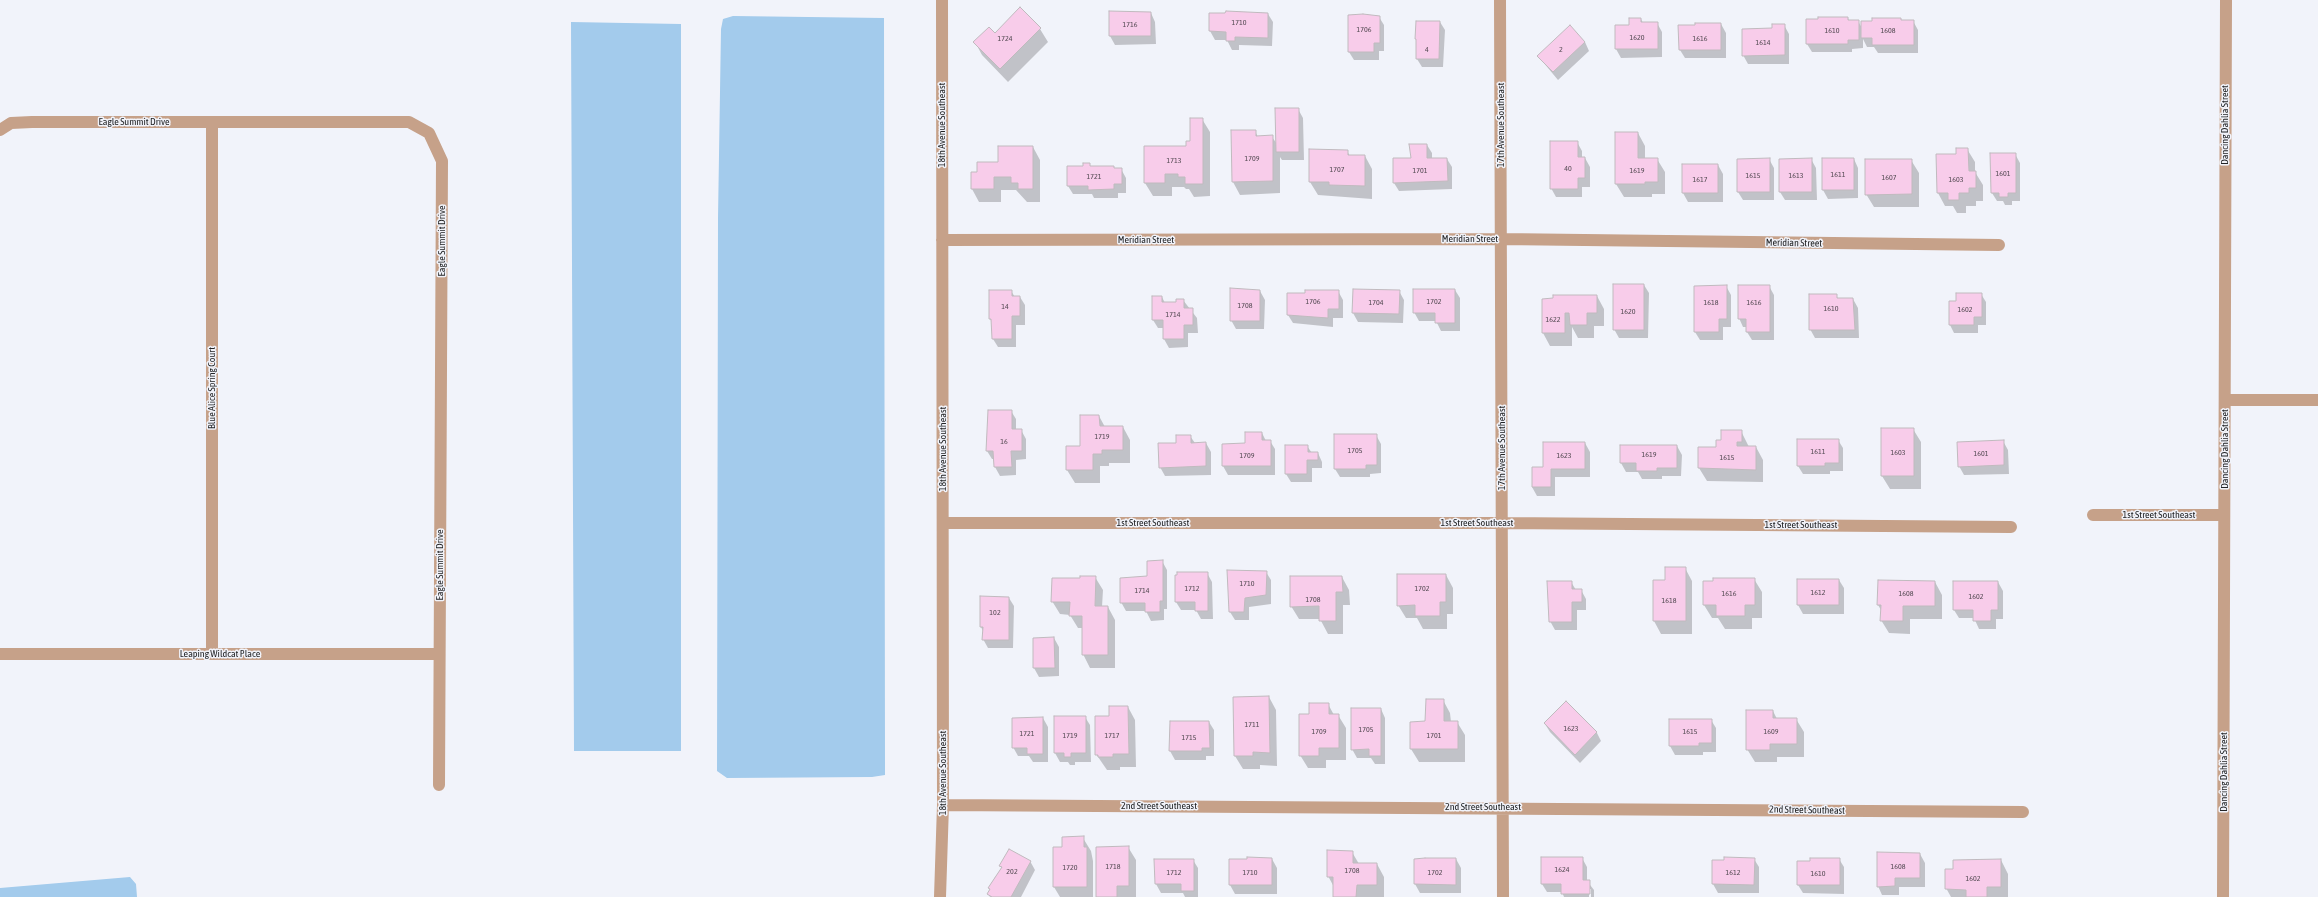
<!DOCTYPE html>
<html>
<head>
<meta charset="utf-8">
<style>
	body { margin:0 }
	canvas { display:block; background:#f1f3fa }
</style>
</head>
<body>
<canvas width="2318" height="897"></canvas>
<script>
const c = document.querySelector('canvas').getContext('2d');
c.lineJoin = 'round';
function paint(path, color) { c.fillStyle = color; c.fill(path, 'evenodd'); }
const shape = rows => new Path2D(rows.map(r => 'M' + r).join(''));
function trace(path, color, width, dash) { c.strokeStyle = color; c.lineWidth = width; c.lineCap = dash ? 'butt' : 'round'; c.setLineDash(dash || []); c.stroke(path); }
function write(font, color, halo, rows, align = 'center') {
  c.font = font + ' "Asap Condensed",sans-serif'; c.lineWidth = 3; c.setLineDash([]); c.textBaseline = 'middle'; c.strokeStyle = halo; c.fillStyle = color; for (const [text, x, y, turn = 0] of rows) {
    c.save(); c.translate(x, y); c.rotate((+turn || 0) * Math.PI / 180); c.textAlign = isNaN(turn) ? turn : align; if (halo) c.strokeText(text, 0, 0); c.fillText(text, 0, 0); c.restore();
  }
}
paint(shape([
	[733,16,884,18,885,767,885,775,872,777,727,778,717,771,718,218,721,29,723,19],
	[571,22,681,24,681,751,574,751],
	[130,877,136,884,137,897,0,897,0,888]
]), '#a3cbec');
paint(shape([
	[1020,9,1040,29,1048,42,1008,82,982,55,975,42,995,34],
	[1110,12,1151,13,1155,22,1156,44,1115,45,1110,36],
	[1210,14,1268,14,1273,22,1272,46,1239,45,1239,50,1232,50,1227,40,1215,40,1210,31],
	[1379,17,1384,25,1384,51,1379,51,1379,60,1354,60,1349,52],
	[1848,18,1849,21,1858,21,1862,28,1901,19,1902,21,1913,21,1918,30,1918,53,1878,53,1874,47,1867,47,1863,39,1863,48,1852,49,1852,52,1812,52,1807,44],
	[1641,19,1643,23,1657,23,1662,32,1662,57,1621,58,1616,49,1616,26,1630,26],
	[1440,22,1445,30,1443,67,1422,67,1417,59,1416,39],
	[1721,24,1726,33,1726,58,1685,58,1680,50],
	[1784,25,1789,34,1789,64,1748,64,1743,55,1773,29],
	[1585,42,1589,51,1558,80,1538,56],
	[1298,109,1303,118,1304,160,1282,160,1280,157,1280,193,1240,195,1233,182,1255,131,1258,137,1272,137,1277,144],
	[1202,119,1210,132,1210,196,1194,197,1189,189,1186,189,1184,187,1172,187,1172,196,1153,196,1145,183,1187,147],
	[1616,133,1638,133,1645,146,1645,159,1657,159,1665,172,1665,194,1652,194,1652,197,1624,197,1616,184],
	[1577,142,1582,151,1582,158,1585,158,1590,167,1590,187,1582,187,1582,197,1556,197,1551,188],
	[1427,145,1432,153,1432,159,1447,159,1452,167,1452,189,1399,191,1394,183],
	[1033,147,1040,160,1040,202,1027,202,1016,190,1001,190,1001,202,979,202,972,189,978,173],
	[1967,149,1975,162,1975,172,1983,185,1983,201,1976,201,1976,206,1966,206,1966,213,1957,213,1953,206,1945,206,1938,193,1957,155],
	[1310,150,1347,151,1350,156,1365,156,1372,169,1372,199,1318,195,1310,182],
	[2015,154,2020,163,2020,201,2012,201,2012,205,2005,205,2003,201,1997,201,1992,193],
	[1769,159,1774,168,1774,200,1743,200,1738,192],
	[1811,159,1816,168,1817,200,1785,200,1780,192],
	[1854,159,1858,168,1858,198,1828,199,1823,190],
	[1911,160,1919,173,1919,207,1874,207,1866,194],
	[1089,164,1091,167,1121,169,1126,178,1126,193,1118,193,1118,198,1094,198,1092,194,1073,194,1068,186],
	[1718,165,1723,174,1723,202,1688,202,1683,193],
	[1644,285,1649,293,1648,338,1619,338,1614,329],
	[1726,286,1731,295,1731,327,1723,327,1723,340,1700,340,1695,332],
	[1769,286,1774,295,1774,340,1752,340,1747,332,1747,327,1743,327,1739,318],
	[1354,290,1399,291,1404,300,1403,323,1358,322,1353,313],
	[1455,290,1460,298,1460,331,1441,331,1436,321,1419,321,1414,312],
	[1011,291,1015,297,1020,297,1025,305,1025,325,1016,325,1016,347,998,347,993,339,993,324,990,319],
	[1260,291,1265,300,1264,329,1236,329,1231,320],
	[1338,291,1343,300,1343,318,1333,318,1333,327,1293,323,1288,315,1306,294],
	[1981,294,1986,302,1986,325,1978,325,1978,333,1954,333,1950,325],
	[1836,295,1838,299,1853,299,1858,308,1859,338,1815,338,1810,329],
	[1597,296,1604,309,1604,326,1594,326,1594,338,1578,338,1572,327,1572,346,1550,346,1543,333,1543,300],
	[1162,297,1165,303,1177,303,1183,300,1197,318,1198,333,1188,333,1188,347,1169,348,1164,339,1164,328,1158,328,1153,320],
	[1011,411,1016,419,1016,430,1021,430,1026,439,1026,459,1016,460,1016,475,1000,476,995,467,994,459,992,459,987,451],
	[1099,416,1105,427,1123,427,1130,440,1130,463,1109,463,1109,466,1100,466,1100,483,1075,483,1067,470],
	[1913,429,1921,442,1921,489,1890,489,1882,476],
	[1741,431,1749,447,1756,447,1763,460,1763,482,1707,481,1699,468,1722,441],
	[1262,433,1266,441,1270,441,1275,449,1275,475,1228,475,1223,466,1223,445,1246,444],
	[1376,435,1381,444,1381,473,1370,474,1370,477,1340,477,1335,469],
	[1190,436,1195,443,1206,443,1211,452,1211,475,1165,476,1160,467,1177,444],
	[1838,440,1843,448,1843,471,1830,471,1830,474,1803,474,1798,466],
	[2003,441,2008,450,2009,474,1964,475,1959,466],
	[1585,443,1590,452,1590,477,1555,477,1555,496,1537,496,1532,487,1544,468],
	[1307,446,1312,453,1318,453,1322,462,1322,468,1312,468,1312,482,1291,482,1286,474],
	[1621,446,1677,446,1682,455,1681,476,1662,476,1662,479,1642,479,1638,472,1626,472,1621,463],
	[1162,561,1167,570,1167,609,1164,609,1164,620,1151,621,1146,611,1126,611,1121,602],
	[1685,568,1692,581,1692,634,1661,634,1654,621,1666,581],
	[1266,572,1271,580,1271,604,1249,607,1249,620,1235,620,1230,612],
	[1207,573,1212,582,1213,619,1201,619,1196,610,1181,610,1176,602],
	[1446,575,1453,588,1453,614,1447,614,1447,629,1423,629,1417,618,1406,618,1398,605],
	[1095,577,1103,590,1102,607,1108,607,1115,620,1115,668,1090,668,1083,654,1083,628,1078,628,1070,615,1060,614,1052,601,1081,579],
	[1342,577,1349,590,1350,605,1343,605,1343,634,1328,634,1320,619,1299,619,1291,606],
	[1754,579,1762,592,1762,618,1752,618,1752,629,1725,629,1718,618,1712,618,1704,605],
	[1798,580,1839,580,1844,588,1844,614,1803,614,1798,605],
	[1879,581,1935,582,1942,595,1942,619,1910,619,1910,634,1889,633,1881,620,1881,610,1878,605],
	[1571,582,1576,590,1581,590,1586,599,1586,610,1577,610,1577,630,1555,630,1550,621],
	[1998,582,2003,591,2003,619,1996,619,1996,629,1979,629,1974,618,1959,618,1954,610],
	[981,597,1009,598,1014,606,1013,648,988,648,983,639,983,631,981,627],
	[1034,638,1054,638,1059,647,1059,676,1039,677,1034,668],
	[1269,697,1276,710,1277,766,1260,765,1260,769,1243,769,1235,756],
	[1443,700,1450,713,1451,722,1457,722,1465,735,1465,762,1419,762,1411,749,1411,723,1426,722],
	[1566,702,1597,733,1601,741,1580,763,1550,732,1545,724],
	[1328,704,1334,715,1338,715,1346,728,1346,760,1326,760,1326,768,1308,768,1300,755,1310,715],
	[1128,707,1135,720,1136,767,1120,767,1120,770,1107,770,1096,754,1110,717],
	[1381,709,1385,718,1385,764,1375,764,1371,758,1357,758,1352,749],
	[1773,711,1777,719,1796,719,1804,732,1804,757,1777,757,1777,762,1755,762,1747,749],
	[1055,717,1085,717,1090,725,1091,762,1075,762,1075,765,1070,765,1068,762,1060,762,1055,753],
	[1043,718,1048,727,1048,762,1033,762,1029,756,1018,756,1013,747],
	[1670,720,1711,720,1716,728,1716,752,1703,752,1703,755,1675,755,1670,746],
	[1171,722,1209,722,1214,730,1214,756,1206,756,1206,760,1175,760,1170,751],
	[1083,838,1091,851,1093,861,1093,897,1060,897,1054,887,1063,848],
	[1128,847,1136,860,1136,897,1097,897],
	[1352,852,1359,864,1377,864,1384,877,1384,897,1334,897,1334,887,1328,876],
	[1920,854,1925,863,1925,887,1899,887,1899,895,1882,895,1878,886],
	[1582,858,1587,867,1587,881,1594,890,1594,897,1591,897,1591,889,1589,889,1589,897,1564,897,1562,892,1547,892,1542,884],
	[1272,859,1277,868,1277,894,1235,894,1230,885],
	[1456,859,1461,868,1461,893,1420,893,1415,884,1415,860],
	[1754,859,1759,867,1759,893,1718,893,1713,884,1713,861],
	[1839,859,1844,867,1844,894,1803,893,1798,885,1811,862],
	[1155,860,1193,860,1198,868,1198,897,1185,897,1183,893,1161,893,1156,884],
	[2001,860,2008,874,2008,897,1951,897,1946,888,1954,870],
	[1030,861,1035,870,1021,897,990,897,988,894,995,877,997,878,1002,869,1001,866]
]), '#0003');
const building = shape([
	[1020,7,1041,28,1000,69,973,42,989,27,995,33,1020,7],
	[1109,11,1151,12,1151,36,1109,36,1109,11],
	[1226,11,1268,13,1268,38,1235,37,1235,41,1226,41,1226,32,1209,31,1209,13,1225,13,1226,11],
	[1363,14,1380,16,1380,43,1374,43,1374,52,1348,52,1348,15,1363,14],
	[1818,17,1848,17,1848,20,1859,20,1859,40,1848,40,1848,44,1806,44,1806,19,1818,19,1818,17],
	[1629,18,1641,18,1641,22,1658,22,1658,49,1615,49,1615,25,1629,25,1629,18],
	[1872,18,1901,18,1901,20,1914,20,1914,45,1872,45,1872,38,1861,38,1861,21,1872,21,1872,18],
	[1416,21,1440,21,1439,59,1416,59,1416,39,1415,39,1416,21],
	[1695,23,1721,23,1721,50,1679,50,1678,25,1695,25,1695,23],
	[1772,24,1785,24,1785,55,1742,56,1742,29,1772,28,1772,24],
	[1570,25,1585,42,1553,72,1537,56,1570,25],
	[1275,108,1299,108,1299,152,1276,152,1275,108],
	[1190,118,1203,118,1203,184,1185,184,1185,177,1178,177,1178,174,1165,174,1165,183,1144,183,1144,146,1186,146,1186,141,1190,141,1190,118],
	[1231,130,1256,130,1256,136,1273,135,1273,181,1232,182,1231,130],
	[1615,132,1638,132,1638,158,1658,158,1658,182,1645,182,1645,184,1615,184,1615,132],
	[1550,141,1578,141,1578,157,1585,157,1585,178,1578,178,1578,189,1550,189,1550,141],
	[1409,144,1427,144,1427,158,1447,158,1448,181,1393,183,1393,158,1411,158,1409,144],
	[998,146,1033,146,1033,189,1018,189,1018,183,1011,183,1011,177,994,177,994,189,971,189,971,172,977,172,977,162,998,162,998,146],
	[1956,148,1968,148,1969,171,1976,171,1976,188,1969,188,1969,193,1959,193,1959,200,1948,200,1948,193,1937,193,1936,154,1956,154,1956,148],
	[1309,149,1348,150,1348,155,1365,155,1365,186,1329,185,1329,182,1309,182,1309,149],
	[1990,153,2016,153,2016,193,2008,193,2008,197,1999,197,1999,193,1991,193,1990,153],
	[1770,158,1770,192,1737,192,1737,159,1770,158],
	[1812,158,1812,192,1779,192,1779,159,1812,158],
	[1822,158,1854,158,1854,190,1822,190,1822,158],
	[1865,159,1912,159,1912,194,1865,195,1865,159],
	[1083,163,1090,163,1090,166,1114,166,1114,168,1122,168,1122,184,1114,184,1114,189,1088,190,1088,186,1067,186,1067,166,1083,166,1083,163],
	[1682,164,1718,164,1718,193,1682,193,1682,164],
	[1613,284,1644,284,1644,330,1613,330,1613,284],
	[1727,285,1727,319,1719,319,1719,332,1694,332,1694,286,1727,285],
	[1738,285,1770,285,1770,332,1746,332,1746,319,1738,319,1738,285],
	[1230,288,1260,290,1260,321,1230,321,1230,288],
	[1353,289,1400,290,1399,314,1352,313,1353,289],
	[1413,289,1455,289,1455,323,1435,323,1435,313,1413,313,1413,289],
	[989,290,1012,290,1012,296,1020,296,1020,316,1012,316,1012,339,992,339,991,319,989,319,989,290],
	[1305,290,1339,290,1339,309,1328,309,1328,318,1287,315,1287,293,1305,293,1305,290],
	[1956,293,1982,293,1982,317,1974,317,1974,325,1949,325,1949,301,1956,301,1956,293],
	[1809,294,1837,294,1837,298,1853,298,1855,330,1809,330,1809,294],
	[1553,295,1597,295,1597,313,1587,313,1587,325,1570,325,1569,313,1565,313,1565,333,1542,333,1542,299,1553,298,1553,295],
	[1152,296,1162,296,1162,302,1176,302,1176,299,1184,299,1184,308,1193,308,1193,325,1184,325,1184,339,1163,339,1163,320,1152,320,1152,296],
	[988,410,1012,410,1012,429,1022,429,1022,451,1011,451,1012,467,994,467,993,451,986,451,988,410],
	[1080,415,1099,415,1100,426,1123,426,1123,450,1102,450,1102,454,1093,454,1093,470,1066,470,1066,446,1080,446,1080,415],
	[1881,428,1914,428,1914,476,1881,476,1881,428],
	[1721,430,1742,430,1742,442,1737,442,1737,446,1756,446,1756,470,1698,468,1698,447,1716,447,1716,440,1721,440,1721,430],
	[1245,432,1262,432,1262,440,1271,440,1271,466,1222,466,1222,444,1245,443,1245,432],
	[1334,434,1377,434,1377,465,1366,465,1366,469,1334,469,1334,434],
	[1176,435,1191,435,1191,443,1206,442,1206,466,1159,468,1158,443,1176,443,1176,435],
	[1797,439,1839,439,1839,463,1825,463,1825,466,1797,466,1797,439],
	[2004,440,2004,465,1958,467,1957,442,2004,440],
	[1543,442,1585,442,1585,469,1551,469,1551,487,1532,487,1532,467,1543,467,1543,442],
	[1285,445,1308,445,1308,452,1318,452,1318,460,1307,460,1307,474,1285,474,1285,445],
	[1620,445,1677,445,1677,468,1657,468,1657,471,1636,471,1636,463,1620,463,1620,445],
	[1163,560,1163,601,1160,601,1160,612,1145,612,1145,603,1120,603,1120,578,1147,576,1147,561,1163,560],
	[1665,567,1686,567,1686,621,1653,621,1653,580,1665,580,1665,567],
	[1227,570,1267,571,1266,595,1245,598,1244,612,1229,612,1227,570],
	[1177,572,1208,572,1208,611,1195,611,1195,602,1175,602,1175,575,1177,575,1177,572],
	[1397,574,1446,574,1446,602,1440,602,1440,616,1415,616,1415,605,1397,606,1397,574],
	[1080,576,1096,576,1095,606,1108,606,1108,655,1082,655,1082,616,1069,616,1070,602,1051,602,1052,578,1080,578,1080,576],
	[1290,576,1342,576,1343,592,1336,592,1336,621,1319,621,1319,606,1290,607,1290,576],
	[1713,578,1755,578,1755,605,1745,605,1745,616,1716,616,1716,605,1703,605,1703,581,1713,581,1713,578],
	[1797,579,1839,579,1839,605,1797,605,1797,579],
	[1878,580,1935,581,1935,606,1903,606,1903,621,1880,621,1881,605,1877,605,1878,580],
	[1547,581,1572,581,1572,589,1582,589,1582,602,1572,602,1572,622,1549,622,1547,581],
	[1953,581,1998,581,1998,610,1991,610,1991,621,1973,621,1973,610,1953,610,1953,581],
	[980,596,1009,597,1009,640,982,640,983,627,980,627,980,596],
	[1054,637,1055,668,1033,668,1033,638,1054,637],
	[1269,696,1270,753,1253,752,1253,756,1234,756,1233,697,1269,696],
	[1426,699,1444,699,1444,721,1458,721,1458,749,1410,749,1410,722,1425,721,1426,699],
	[1566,701,1597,732,1575,755,1544,723,1566,701],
	[1309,703,1329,703,1329,714,1339,714,1339,748,1319,748,1319,756,1299,756,1299,714,1309,714,1309,703],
	[1109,706,1128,706,1129,754,1113,754,1113,757,1098,757,1098,755,1095,755,1095,716,1109,716,1109,706],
	[1351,708,1381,708,1381,756,1369,756,1369,749,1351,750,1351,708],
	[1746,710,1773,710,1773,718,1797,718,1797,744,1770,744,1770,750,1746,750,1746,710],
	[1054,716,1086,716,1086,753,1071,753,1071,757,1064,757,1064,753,1054,753,1054,716],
	[1043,717,1043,754,1027,754,1027,748,1012,748,1012,718,1043,717],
	[1669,719,1712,719,1712,743,1699,743,1699,746,1669,746,1669,719],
	[1170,721,1209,721,1210,748,1202,748,1202,751,1169,751,1170,721],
	[1084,836,1084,847,1087,847,1087,887,1053,887,1053,847,1062,847,1062,837,1084,836],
	[1129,846,1129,886,1117,886,1117,897,1096,897,1096,847,1129,846],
	[1009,849,1031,861,1011,897,992,897,987,894,990,889,988,888,1002,867,999,866,1009,849],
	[1327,850,1353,851,1353,863,1377,863,1377,885,1357,885,1356,897,1333,897,1333,877,1327,877,1327,850],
	[1877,852,1920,853,1920,878,1895,878,1895,886,1877,887,1877,852],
	[1247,857,1272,858,1272,885,1229,885,1229,859,1247,859,1247,857],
	[1541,857,1583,857,1583,880,1590,880,1590,894,1561,894,1561,884,1541,884,1541,857],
	[1724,857,1755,858,1754,885,1712,884,1712,860,1724,860,1724,857],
	[1425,858,1456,858,1456,885,1414,884,1414,859,1425,858],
	[1810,858,1840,858,1840,885,1797,885,1797,861,1810,861,1810,858],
	[1154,859,1194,859,1194,891,1181,891,1181,884,1155,884,1154,859],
	[2001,859,2001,887,1987,887,1987,897,1966,897,1966,890,1945,889,1945,869,1953,869,1953,860,2001,859]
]);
paint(building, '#f8ccea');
trace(building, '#c0babe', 1);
trace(shape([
	[1500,0,1503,897],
	[212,122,212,654],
	[0,130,11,123,32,122,409,122,429,133,442,161,439,785],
	[942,240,1501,239,1999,245],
	[2225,400,2318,400],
	[2093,515,2224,515],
	[943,523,1502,523,2011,527],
	[0,654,439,654],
	[943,805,2023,812],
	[940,897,943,805,942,0],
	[2223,897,2226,0]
]), '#c6a189', 12);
write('8px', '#584e57', null, [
	["1710",1239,22],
	["1716",1130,24],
	["1706",1364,29],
	["1610",1832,30],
	["1608",1888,30],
	["1620",1637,37],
	["1724",1005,38],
	["1616",1700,38],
	["1614",1763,42],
	["4",1427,49],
	["2",1561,49],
	["1709",1252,158],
	["1713",1174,160],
	["40",1568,168],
	["1707",1337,169],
	["1701",1420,170],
	["1619",1637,170],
	["1601",2003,173],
	["1611",1838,174],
	["1615",1753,175],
	["1613",1796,175],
	["1721",1094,176],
	["1607",1889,177],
	["1617",1700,179],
	["1603",1956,179],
	["1706",1313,301],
	["1702",1434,301],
	["1704",1376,302],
	["1618",1711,302],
	["1616",1754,302],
	["1708",1245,305],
	["14",1005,306],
	["1610",1831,308],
	["1602",1965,309],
	["1620",1628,311],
	["1714",1173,314],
	["1622",1553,319],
	["1719",1102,436],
	["16",1004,441],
	["1705",1355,450],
	["1611",1818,451],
	["1603",1898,452],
	["1601",1981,453],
	["1619",1649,454],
	["1709",1247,455],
	["1623",1564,455],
	["1615",1727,457],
	["1710",1247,583],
	["1712",1192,588],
	["1702",1422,588],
	["1714",1142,590],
	["1612",1818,592],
	["1616",1729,593],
	["1608",1906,593],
	["1602",1976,596],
	["1708",1313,599],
	["1618",1669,600],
	["102",995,612],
	["1711",1252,724],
	["1623",1571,728],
	["1705",1366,729],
	["1709",1319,731],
	["1615",1690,731],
	["1609",1771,731],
	["1721",1027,733],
	["1719",1070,735],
	["1717",1112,735],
	["1701",1434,735],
	["1715",1189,737],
	["1718",1113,866],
	["1608",1898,866],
	["1720",1070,867],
	["1624",1562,869],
	["1708",1352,870],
	["202",1012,871],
	["1712",1174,872],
	["1710",1250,872],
	["1702",1435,872],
	["1612",1733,872],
	["1610",1818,873],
	["1602",1973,878]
]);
write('10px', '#232426', '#f1f3fa', [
	["Eagle Summit Drive",134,122],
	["18th Avenue Southeast",942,125,-90],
	["17th Avenue Southeast",1501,125,-90],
	["Dancing Dahlia Street",2225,125,-90],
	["Meridian Street",1470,239],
	["Meridian Street",1146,240],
	["Eagle Summit Drive",442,241,-90],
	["Meridian Street",1794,243,1],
	["Blue Alice Spring Court",212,388,-90],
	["17th Avenue Southeast",1502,448,-90],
	["18th Avenue Southeast",943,449,-90],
	["Dancing Dahlia Street",2225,449,-90],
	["1st Street Southeast",2159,515],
	["1st Street Southeast",1153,523],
	["1st Street Southeast",1477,523],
	["1st Street Southeast",1801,525],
	["Eagle Summit Drive",440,565,-90],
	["Leaping Wildcat Place",220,654],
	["Dancing Dahlia Street",2224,772,-90],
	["18th Avenue Southeast",943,773,-90],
	["2nd Street Southeast",1159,806],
	["2nd Street Southeast",1483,807],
	["2nd Street Southeast",1807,810,1]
]);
</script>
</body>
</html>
